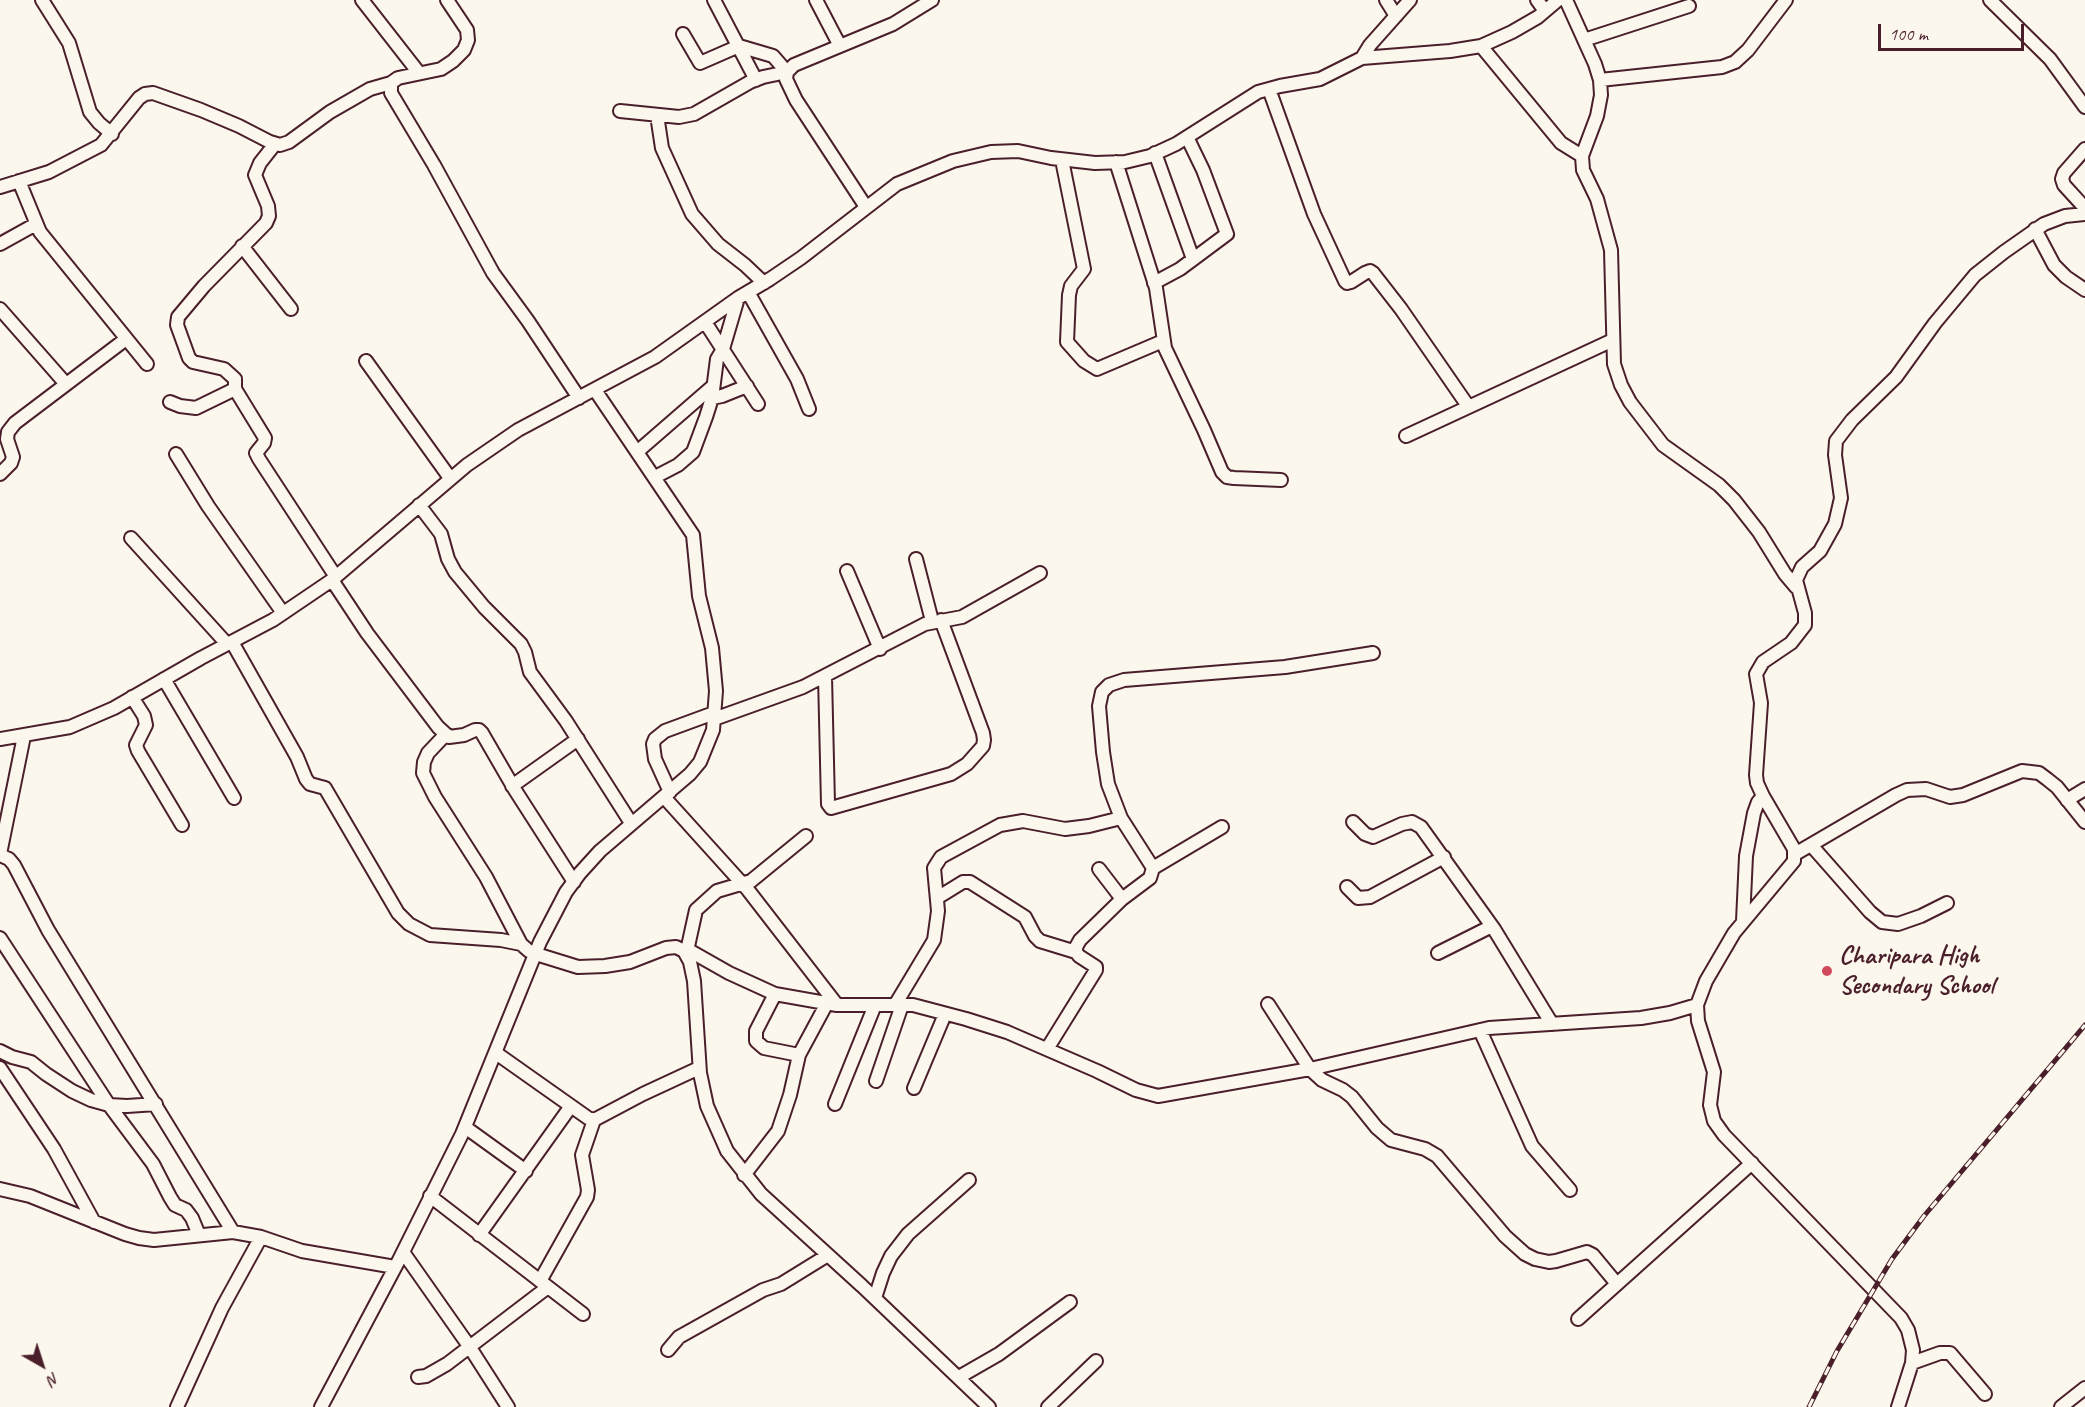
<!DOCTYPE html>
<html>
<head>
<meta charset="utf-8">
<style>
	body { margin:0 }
	#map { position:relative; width:2085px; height:1407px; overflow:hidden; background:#fbf7ec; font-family:Caveat,sans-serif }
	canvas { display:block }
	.north { position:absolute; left:12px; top:1335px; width:60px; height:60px; -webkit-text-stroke:4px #fbf7ec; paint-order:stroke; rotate:141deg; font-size:16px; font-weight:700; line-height:24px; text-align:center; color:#4a1f2b }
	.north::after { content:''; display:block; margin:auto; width:21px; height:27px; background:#4a1f2b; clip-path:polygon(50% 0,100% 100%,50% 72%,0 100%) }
	.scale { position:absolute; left:1878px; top:24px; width:146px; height:27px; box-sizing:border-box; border:3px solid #4a1f2b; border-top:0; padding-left:8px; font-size:18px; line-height:21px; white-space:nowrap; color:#4a1f2b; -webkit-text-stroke:4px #fbf7ec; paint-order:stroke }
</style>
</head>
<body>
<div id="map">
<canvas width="2085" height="1407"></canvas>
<div class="north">N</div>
<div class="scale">100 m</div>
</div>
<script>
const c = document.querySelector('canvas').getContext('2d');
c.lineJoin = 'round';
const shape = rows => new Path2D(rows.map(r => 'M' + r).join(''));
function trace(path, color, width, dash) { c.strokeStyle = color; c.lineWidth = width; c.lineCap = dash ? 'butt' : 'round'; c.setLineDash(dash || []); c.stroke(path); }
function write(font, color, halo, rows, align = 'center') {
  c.font = font + ' Caveat,sans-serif'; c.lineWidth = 4.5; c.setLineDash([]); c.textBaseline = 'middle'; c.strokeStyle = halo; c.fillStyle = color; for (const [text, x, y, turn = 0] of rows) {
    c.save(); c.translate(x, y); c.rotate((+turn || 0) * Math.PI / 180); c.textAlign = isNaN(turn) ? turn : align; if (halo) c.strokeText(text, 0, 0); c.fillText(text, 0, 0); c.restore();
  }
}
const minor = shape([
	[42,0,69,43,90,112,99,123,112,134],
	[362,0,419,73],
	[447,0,467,30,468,40,464,50,453,61,441,69,398,78,391,83,391,93,434,165,493,273,528,321,579,398],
	[714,0,756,80],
	[816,0,840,46],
	[1386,0,1396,16],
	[1537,0,1545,11],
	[1566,0,1595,64,1600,80,1601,95,1597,116,1582,156,1583,170,1597,199,1611,250,1614,364,1621,385,1630,402,1663,445,1719,485,1734,500,1759,532,1785,574,1796,587],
	[1990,0,2050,59,2085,107],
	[683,34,700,63,739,46,773,56,787,72],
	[1584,40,1689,6],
	[1481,46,1561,143,1582,156],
	[1362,58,1370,45,1410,0],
	[1600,80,1722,67,1735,62,1748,50,1786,0],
	[1269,89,1314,214,1345,281,1347,283,1351,282,1365,273,1370,271,1373,273,1401,309,1468,406],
	[620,111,679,117,694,114,750,82,763,77,787,72],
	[657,115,662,148,692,214,718,244,745,265,764,283],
	[275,144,260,163,255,175,268,206,269,216,266,223,204,286,178,317,177,325,189,358,193,362,224,369,235,379,235,389,265,438,264,443,256,453,259,459,336,577],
	[2085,149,2064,173,2062,179,2064,185,2085,208],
	[1155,153,1193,259],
	[1062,160,1084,269,1071,286,1069,295,1067,342,1084,361,1097,369,1163,341],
	[1116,162,1156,288,1165,348,1204,430,1222,472,1227,477,1234,478,1281,480],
	[19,181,40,232,147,364],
	[0,187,49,172,101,145,139,98,145,94,153,93,201,110,239,126,270,142,280,145,289,142,330,112,370,89,391,83],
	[866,207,796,100,786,79,787,72,794,65,893,24,932,0],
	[2035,229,2054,265,2066,277,2085,290],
	[0,244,36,224],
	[242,246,291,309],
	[1154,283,1180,269,1227,234,1203,170,1187,137],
	[748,292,797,379,809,409],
	[0,309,66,384],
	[705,322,758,404],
	[366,361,450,478],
	[712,398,722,396,747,386],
	[170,402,180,406,196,408,235,389],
	[1406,436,1613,340],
	[637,452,713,386],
	[176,454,208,506,283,613],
	[0,474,11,463,13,457,7,439,8,432,15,423,126,339],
	[655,477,678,465,693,452,706,417,712,398,717,359,723,349,738,298],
	[419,505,441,534,448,559,455,572,484,607,521,644,525,652,530,672,566,721,631,823],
	[131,538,227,644],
	[916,559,932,621],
	[847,571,880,649],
	[332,580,367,633,438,727,449,737,464,735,475,730,479,730,482,733,515,790,574,882],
	[232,642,297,757,306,779,310,784,325,788,398,913,409,924,430,935,501,940,521,944],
	[825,676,828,804,831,808,951,774,967,764,983,746,984,740,983,733,941,620],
	[164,679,234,798],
	[132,697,144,716,146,725,136,745,138,751,182,825],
	[714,719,803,687,925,624,962,617,1040,573],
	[446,734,428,753,424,762,423,773,435,797,486,877,521,944,529,951,536,954,578,967,605,966,630,962,666,948,676,947,684,951,690,962,694,981,700,1073,707,1106,727,1151,761,1194,862,1286,989,1407],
	[0,739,70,727,114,708,201,658,273,620,332,580,467,465,518,430,655,357,738,298,770,279,801,258,897,184,953,161,991,152,1018,151,1051,158,1095,163,1125,162,1150,156,1176,144,1258,92,1280,86,1320,79,1362,58,1450,51,1481,46,1512,32,1538,17,1558,0],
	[512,786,578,739],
	[670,792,655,759,653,744,655,739,665,731,714,713],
	[664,797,748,890,837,1005],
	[2067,800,2085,789],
	[1353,822,1365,834,1373,837,1402,824,1412,822,1421,827,1494,929,1552,1024],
	[1811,845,1870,912,1882,922,1898,924,1921,916,1947,903],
	[0,854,24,736],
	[1795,854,1896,795,1907,790,1926,789,1950,797,1963,795,2022,771,2039,773,2047,779,2057,787,2085,822],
	[0,855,9,859,14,865,48,930,233,1232],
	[1153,868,1222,827],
	[1099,869,1122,899],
	[1347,887,1358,898,1370,897,1444,857],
	[937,898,963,882,970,882,1025,917,1035,936,1040,941,1076,952],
	[1743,921,1746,856,1754,813,1758,802,1763,796],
	[0,938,109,1105,153,1164,170,1197,175,1205,186,1210,192,1218,199,1235],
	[684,951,692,952,729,973,775,994,837,1005,913,1005,966,1019,1007,1032,1097,1071,1136,1090,1158,1096,1310,1069,1489,1028,1641,1018,1670,1013,1697,1005],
	[687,951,696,910,717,891,751,881,806,836],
	[1438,953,1492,926],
	[775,994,756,1031,756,1041,764,1048,799,1055],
	[1268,1004,1310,1069,1322,1080,1343,1090,1352,1097,1377,1128,1391,1140,1425,1149,1437,1156,1505,1236,1525,1254,1535,1259,1549,1262,1556,1261,1587,1252,1593,1255,1617,1284],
	[895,1005,934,940,938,911,934,868,941,857,1000,825,1023,821,1065,829,1089,826,1121,818],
	[1480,1030,1532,1146,1570,1190],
	[1047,1049,1096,970,1096,967,1079,956,1076,952,1076,947,1080,940,1122,899,1150,878,1153,868,1121,818,1108,784,1103,752,1099,706,1102,692,1109,685,1124,680,1285,667,1373,653],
	[0,1051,12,1057,31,1062,46,1074,72,1091,91,1100,109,1105,127,1106,156,1104],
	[496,1053,588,1118,594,1120,643,1094,699,1068],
	[0,1068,54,1149,94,1222],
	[876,1081,902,1005],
	[914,1088,945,1014],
	[835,1104,875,1005],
	[465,1127,526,1171],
	[744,1175,778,1131,790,1095,799,1055,827,1003],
	[0,1189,30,1196,125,1234,139,1238,154,1240,233,1232,261,1237,302,1251,395,1267],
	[430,1196,583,1314],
	[479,1235,571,1106],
	[403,1252,469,1346,508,1407],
	[540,1281,587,1197,588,1190,582,1155,594,1120],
	[875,1298,883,1273,891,1256,908,1234,969,1180],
	[1578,1319,1752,1163],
	[668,1350,679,1337,763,1290,781,1284,828,1255],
	[1912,1363,1940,1353,1950,1353,1985,1394],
	[418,1377,426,1376,447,1364,548,1287],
	[959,1377,999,1354,1070,1302],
	[177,1407,222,1308,261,1237],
	[321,1407,399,1260,462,1134,540,942,566,892,580,873,600,851,690,774,700,762,713,730,716,691,712,648,699,596,693,535,595,390],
	[1048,1407,1096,1361],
	[1898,1407,1912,1363,1913,1350,1908,1330,1901,1318,1724,1135,1714,1121,1710,1105,1714,1072,1698,1021,1697,1005,1706,981,1734,933,1794,861,1794,849,1763,796,1757,783,1756,775,1761,703,1756,674,1763,662,1791,643,1805,625,1805,613,1796,580,1802,567,1820,551,1835,524,1841,498,1835,455,1836,441,1852,420,1896,377,1935,323,1975,275,2004,252,2044,224,2065,216,2085,214],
	[2061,1407,2085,1388]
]);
trace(minor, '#4a1f2b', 16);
trace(minor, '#fbf7ec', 12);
const rail = shape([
	[1809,1407,1837,1351,1892,1259,1924,1216,2085,1025]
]);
trace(rail, '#4a1f2b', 5);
trace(rail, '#fbf7ec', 3, [9]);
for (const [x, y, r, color] of [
	[1827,971,6,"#d1495b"]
]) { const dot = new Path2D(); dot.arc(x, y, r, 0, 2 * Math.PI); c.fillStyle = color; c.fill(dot); trace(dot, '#fbf7ec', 2); }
write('bold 26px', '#4a1f2b', '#fbf7ec', [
	["Charipara High",1839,956],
	["Secondary School",1839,986]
], 'left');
</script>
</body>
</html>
